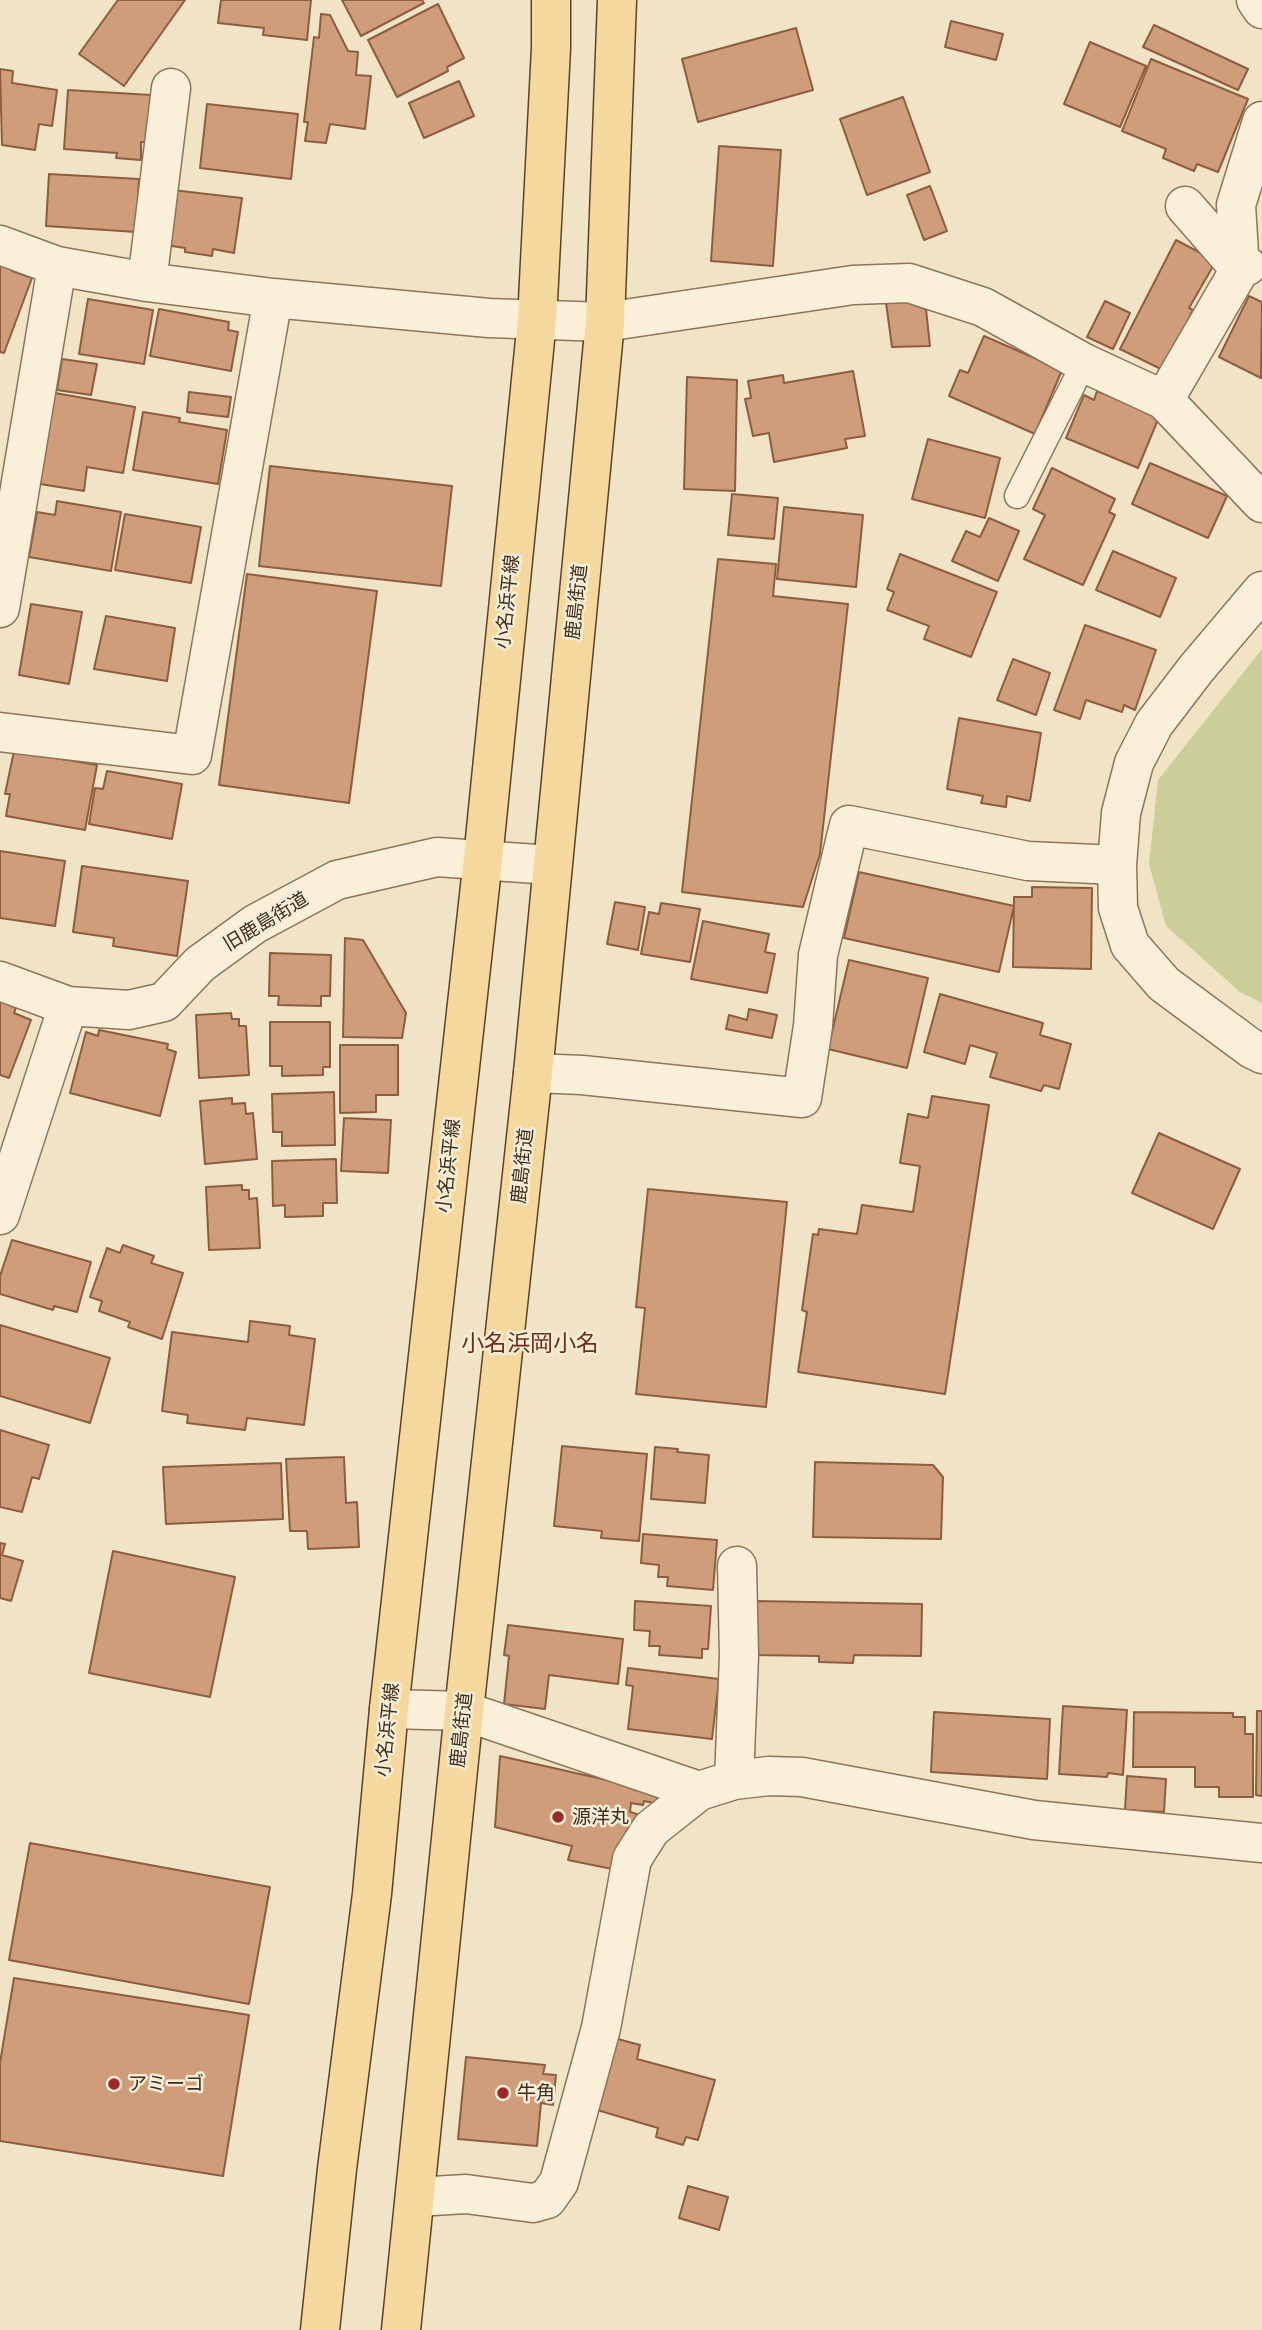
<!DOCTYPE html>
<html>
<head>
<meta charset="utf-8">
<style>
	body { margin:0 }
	canvas { display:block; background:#f0e3c6 }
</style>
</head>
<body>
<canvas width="1262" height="2330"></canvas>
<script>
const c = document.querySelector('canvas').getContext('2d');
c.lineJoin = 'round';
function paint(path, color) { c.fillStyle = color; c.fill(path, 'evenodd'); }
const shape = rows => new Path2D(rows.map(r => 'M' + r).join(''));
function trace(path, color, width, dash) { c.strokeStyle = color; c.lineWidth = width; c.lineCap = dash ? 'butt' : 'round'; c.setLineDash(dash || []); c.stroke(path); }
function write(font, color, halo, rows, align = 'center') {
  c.font = font + ' Literata,"Noto Sans JP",serif'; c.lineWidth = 5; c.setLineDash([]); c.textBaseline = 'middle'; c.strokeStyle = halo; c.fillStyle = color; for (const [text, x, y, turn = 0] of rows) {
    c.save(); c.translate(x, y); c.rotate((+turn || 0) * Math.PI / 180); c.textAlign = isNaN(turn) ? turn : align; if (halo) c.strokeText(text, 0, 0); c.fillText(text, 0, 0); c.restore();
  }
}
paint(shape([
	[1262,649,1262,1003,1240,992,1166,926,1149,864,1158,780]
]), '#cacf99');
const building = shape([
	[118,0,185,0,124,86,79,54,118,0],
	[221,0,311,0,307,40,263,35,264,28,218,23,221,0],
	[342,0,422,0,424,3,361,36,342,0],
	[438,4,464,58,447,67,448,71,397,97,368,40,438,4],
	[321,14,330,15,348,51,358,52,356,75,371,76,365,129,330,124,326,143,305,141,308,122,304,122,314,37,319,38,321,14],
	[951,21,1003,34,996,60,945,47,951,21],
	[1154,25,1248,69,1238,90,1143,47,1154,25],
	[796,28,813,90,698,122,682,59,796,28],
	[1090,42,1146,66,1120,127,1064,104,1090,42],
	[1151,59,1248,99,1218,172,1197,164,1194,171,1163,158,1166,149,1122,131,1151,59],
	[0,69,13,71,12,83,57,90,52,126,39,124,35,150,2,145,0,69],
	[459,81,474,116,424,138,409,103,459,81],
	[68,90,151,95,149,142,141,142,141,160,116,158,117,153,64,149,68,90],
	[903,97,930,172,867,195,840,119,903,97],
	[207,104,298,114,291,179,200,168,207,104],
	[719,146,781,150,773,266,711,261,719,146],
	[49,174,139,179,136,232,46,226,49,174],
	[930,186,947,231,924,240,907,195,930,186],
	[172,190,242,198,234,253,213,249,212,256,185,252,185,248,165,245,172,190],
	[1176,240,1216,261,1189,308,1193,310,1163,370,1120,349,1176,240],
	[0,264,13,268,12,271,32,278,4,353,0,352,0,264],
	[885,295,926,309,930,346,892,347,885,295],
	[1249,296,1262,302,1261,378,1219,357,1249,296],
	[88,299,153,310,144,364,79,354,88,299],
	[1105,301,1130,313,1113,349,1087,337,1105,301],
	[159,309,229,322,228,330,238,332,231,371,150,356,159,309],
	[984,336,1062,370,1035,434,949,396,960,370,968,373,984,336],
	[62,359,97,364,91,395,57,390,62,359],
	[853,371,865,436,845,439,847,448,774,462,769,433,753,436,745,399,751,398,748,381,783,375,784,383,853,371],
	[687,377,737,380,735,491,684,489,687,377],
	[1097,391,1159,417,1138,468,1066,438,1084,395,1094,400,1097,391],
	[189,392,231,397,228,417,187,412,189,392],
	[55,393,135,407,123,473,87,467,84,491,40,484,55,393],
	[143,412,180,418,179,422,227,430,218,484,133,470,143,412],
	[928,439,1000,458,985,518,912,499,928,439],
	[1150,463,1227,496,1208,538,1132,504,1150,463],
	[270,466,452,486,441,586,259,566,270,466],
	[1052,468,1115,499,1109,512,1115,515,1083,585,1024,559,1045,515,1033,509,1052,468],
	[732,494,778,498,774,539,728,535,732,494],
	[57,501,121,512,111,571,29,557,37,512,55,515,57,501],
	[784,507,863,515,856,587,777,579,784,507],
	[125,514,201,527,191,583,115,570,125,514],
	[989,518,1019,531,998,581,952,561,966,531,980,537,989,518],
	[1113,551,1176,578,1160,617,1096,590,1113,551],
	[900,554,997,592,971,657,924,639,929,626,887,610,894,592,887,589,900,554],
	[718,559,776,564,773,596,848,604,820,854,803,907,682,892,718,559],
	[247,574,377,591,349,803,219,785,247,574],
	[31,604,82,612,69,684,19,675,31,604],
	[106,616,175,628,167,681,94,669,106,616],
	[1085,625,1156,650,1135,710,1124,705,1122,712,1086,700,1080,719,1054,710,1085,625],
	[1013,659,1050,673,1036,715,997,700,1013,659],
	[959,718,1041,733,1030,801,1007,796,1006,807,981,803,983,796,947,789,959,718],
	[14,751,97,765,85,830,6,816,10,794,5,794,14,751],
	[107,771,182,784,172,839,89,824,95,788,103,789,107,771],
	[0,851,65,861,55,926,0,918,0,851],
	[82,866,188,881,177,956,113,946,114,938,73,932,82,866],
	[859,872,1014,906,999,972,844,938,859,872],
	[1032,887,1092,888,1091,969,1013,967,1014,897,1032,897,1032,887],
	[615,902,645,907,638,950,607,944,615,902],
	[661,903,700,909,690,962,641,954,649,912,659,914,661,903],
	[703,921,769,934,765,952,775,954,767,993,691,979,703,921],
	[345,938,363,940,406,1013,402,1038,343,1037,345,938],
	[270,953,331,955,330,996,321,996,321,1006,278,1005,279,996,269,996,270,953],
	[849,960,928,978,907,1068,828,1049,849,960],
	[940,994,1043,1023,1040,1035,1071,1044,1059,1089,1044,1085,1041,1091,990,1077,997,1053,970,1045,965,1064,924,1052,940,994],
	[0,1001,16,1008,14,1013,31,1020,9,1078,0,1075,0,1001],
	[749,1009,777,1015,772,1038,726,1029,729,1015,747,1020,749,1009],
	[231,1013,232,1019,239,1019,239,1026,246,1026,249,1075,199,1078,196,1015,231,1013],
	[270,1022,330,1022,330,1067,323,1067,323,1075,282,1076,282,1066,270,1066,270,1022],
	[99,1030,168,1044,167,1049,176,1052,160,1116,70,1093,86,1032,98,1036,99,1030],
	[340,1045,398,1045,398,1095,376,1095,376,1112,340,1113,340,1045],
	[334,1092,335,1145,282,1146,282,1132,273,1132,272,1094,334,1092],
	[932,1096,989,1105,945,1394,798,1372,807,1312,802,1310,813,1234,818,1235,819,1229,857,1234,862,1205,913,1212,920,1166,900,1163,908,1114,928,1118,932,1096],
	[232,1098,232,1104,245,1103,246,1114,253,1113,257,1159,205,1164,200,1101,232,1098],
	[344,1118,391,1120,388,1173,341,1171,344,1118],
	[1159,1133,1240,1169,1213,1229,1132,1193,1159,1133],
	[336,1159,337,1203,323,1203,323,1216,285,1217,285,1205,273,1206,272,1161,336,1159],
	[242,1185,242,1190,249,1190,249,1199,257,1198,260,1248,209,1250,206,1187,242,1185],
	[648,1189,787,1202,766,1407,636,1394,645,1308,636,1307,648,1189],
	[12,1240,91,1262,77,1312,54,1306,53,1310,0,1294,0,1276,12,1240],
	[123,1245,154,1256,151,1263,183,1273,162,1339,128,1327,130,1322,99,1311,102,1301,90,1297,107,1248,120,1253,123,1245],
	[250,1321,290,1326,289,1335,315,1339,304,1425,247,1418,245,1430,187,1423,188,1415,162,1411,172,1332,248,1342,250,1321],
	[0,1325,110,1358,90,1423,0,1396,0,1325],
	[0,1430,49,1445,39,1479,32,1477,22,1512,0,1507,0,1430],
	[562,1446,647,1454,639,1541,601,1538,602,1531,554,1526,562,1446],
	[655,1447,678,1449,677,1452,709,1455,705,1503,651,1499,655,1447],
	[344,1457,346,1503,357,1502,359,1547,308,1549,307,1531,290,1531,286,1459,344,1457],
	[815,1462,933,1465,943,1477,941,1539,813,1537,815,1462],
	[281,1463,283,1519,166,1524,163,1467,281,1463],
	[643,1534,717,1540,713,1590,667,1586,668,1577,658,1577,659,1565,641,1563,643,1534],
	[0,1543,5,1544,2,1555,23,1561,11,1601,0,1598,0,1543],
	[113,1551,235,1577,210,1697,89,1673,113,1551],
	[635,1601,711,1606,708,1649,702,1649,702,1658,659,1655,660,1646,649,1646,650,1631,634,1630,635,1601],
	[754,1601,922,1604,921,1656,854,1655,853,1663,819,1662,819,1656,753,1655,754,1601],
	[508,1625,623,1639,618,1684,549,1675,545,1709,504,1704,509,1656,504,1655,508,1625],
	[628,1668,719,1679,712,1739,628,1729,633,1686,626,1685,628,1668],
	[1063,1706,1127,1710,1123,1775,1108,1773,1107,1777,1059,1774,1063,1706],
	[1257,1711,1262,1711,1262,1796,1256,1795,1257,1711],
	[934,1712,1050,1719,1047,1779,931,1772,934,1712],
	[1134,1712,1233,1713,1233,1717,1245,1717,1245,1734,1253,1734,1253,1797,1219,1797,1219,1787,1195,1787,1195,1767,1133,1767,1134,1712],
	[500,1756,660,1792,658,1804,644,1801,643,1805,631,1803,630,1812,637,1814,633,1834,626,1832,617,1870,568,1860,572,1846,495,1827,500,1756],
	[1127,1776,1166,1779,1164,1812,1125,1810,1127,1776],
	[30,1843,270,1887,249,2004,9,1960,30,1843],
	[14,1978,249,2015,223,2176,0,2141,0,2063,14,1978],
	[614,2038,640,2045,637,2059,715,2080,698,2140,686,2137,683,2145,656,2137,658,2128,597,2110,614,2038],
	[466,2057,545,2065,543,2074,556,2075,553,2105,541,2103,537,2146,458,2139,466,2057],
	[688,2186,728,2197,719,2230,679,2218,688,2186]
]);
paint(building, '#d09d7a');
trace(building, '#8d5d3f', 2);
const service = shape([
	[1017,496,1084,363]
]);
const minor = shape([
	[1256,0,1262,9],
	[1185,206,1240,269,1247,266],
	[0,245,57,266],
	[147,282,171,88],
	[1164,400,1240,269,1236,205,1262,121],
	[1262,591,1196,669,1154,724,1134,763,1121,813,1117,865,1118,908,1130,945,1164,984,1252,1049,1262,1054],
	[0,608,57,266,147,282,273,298,489,318,605,322,853,285,909,283,983,307,1084,363,1164,400,1262,503],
	[0,732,192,755,273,298],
	[0,981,68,1006,129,1010,164,1002,200,964,255,924,337,880,437,857,551,865],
	[533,1073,582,1075,802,1098,813,1026,818,955,849,825,1028,861,1117,865],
	[0,1215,68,1006],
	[389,1709,464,1711,699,1791],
	[734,1780,739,1656,737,1566],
	[416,2197,466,2194,533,2203,547,2199,559,2182,601,2028,632,1859,651,1829,699,1791,734,1780,769,1776,802,1777,1034,1820,1262,1843]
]);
const primary = shape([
	[320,2330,337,2169,372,1894,389,1709,483,859,537,320,551,48,551,0],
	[401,2330,464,1711,533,1073,605,322,617,0]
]);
trace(service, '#8d745a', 27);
trace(minor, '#8d745a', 41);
trace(primary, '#5a422e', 41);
trace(service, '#faf0d9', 24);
trace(minor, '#faf0d9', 38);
trace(primary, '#f4d89d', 38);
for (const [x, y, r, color] of [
	[558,1817,7,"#9e272a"],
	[114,2084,7,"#9e272a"],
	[503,2093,7,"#9e272a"]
]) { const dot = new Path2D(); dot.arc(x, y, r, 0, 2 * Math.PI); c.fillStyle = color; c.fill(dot); trace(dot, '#f7edd6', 2.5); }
write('19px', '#3c2d1f', '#f7edd6', [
	["小名浜平線",508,602,-84],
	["鹿島街道",577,602,-84],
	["旧鹿島街道",266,922,-31],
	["小名浜平線",449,1166,-84],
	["鹿島街道",523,1166,-84],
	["小名浜平線",388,1730,-84],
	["鹿島街道",462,1730,-84]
]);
write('19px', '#3c2d1f', '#f7edd6', [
	["源洋丸",572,1817],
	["アミーゴ",128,2084],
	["牛角",517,2093]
], 'left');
write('23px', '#6b2c1c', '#f7edd6', [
	["小名浜岡小名",530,1344]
]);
</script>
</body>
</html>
